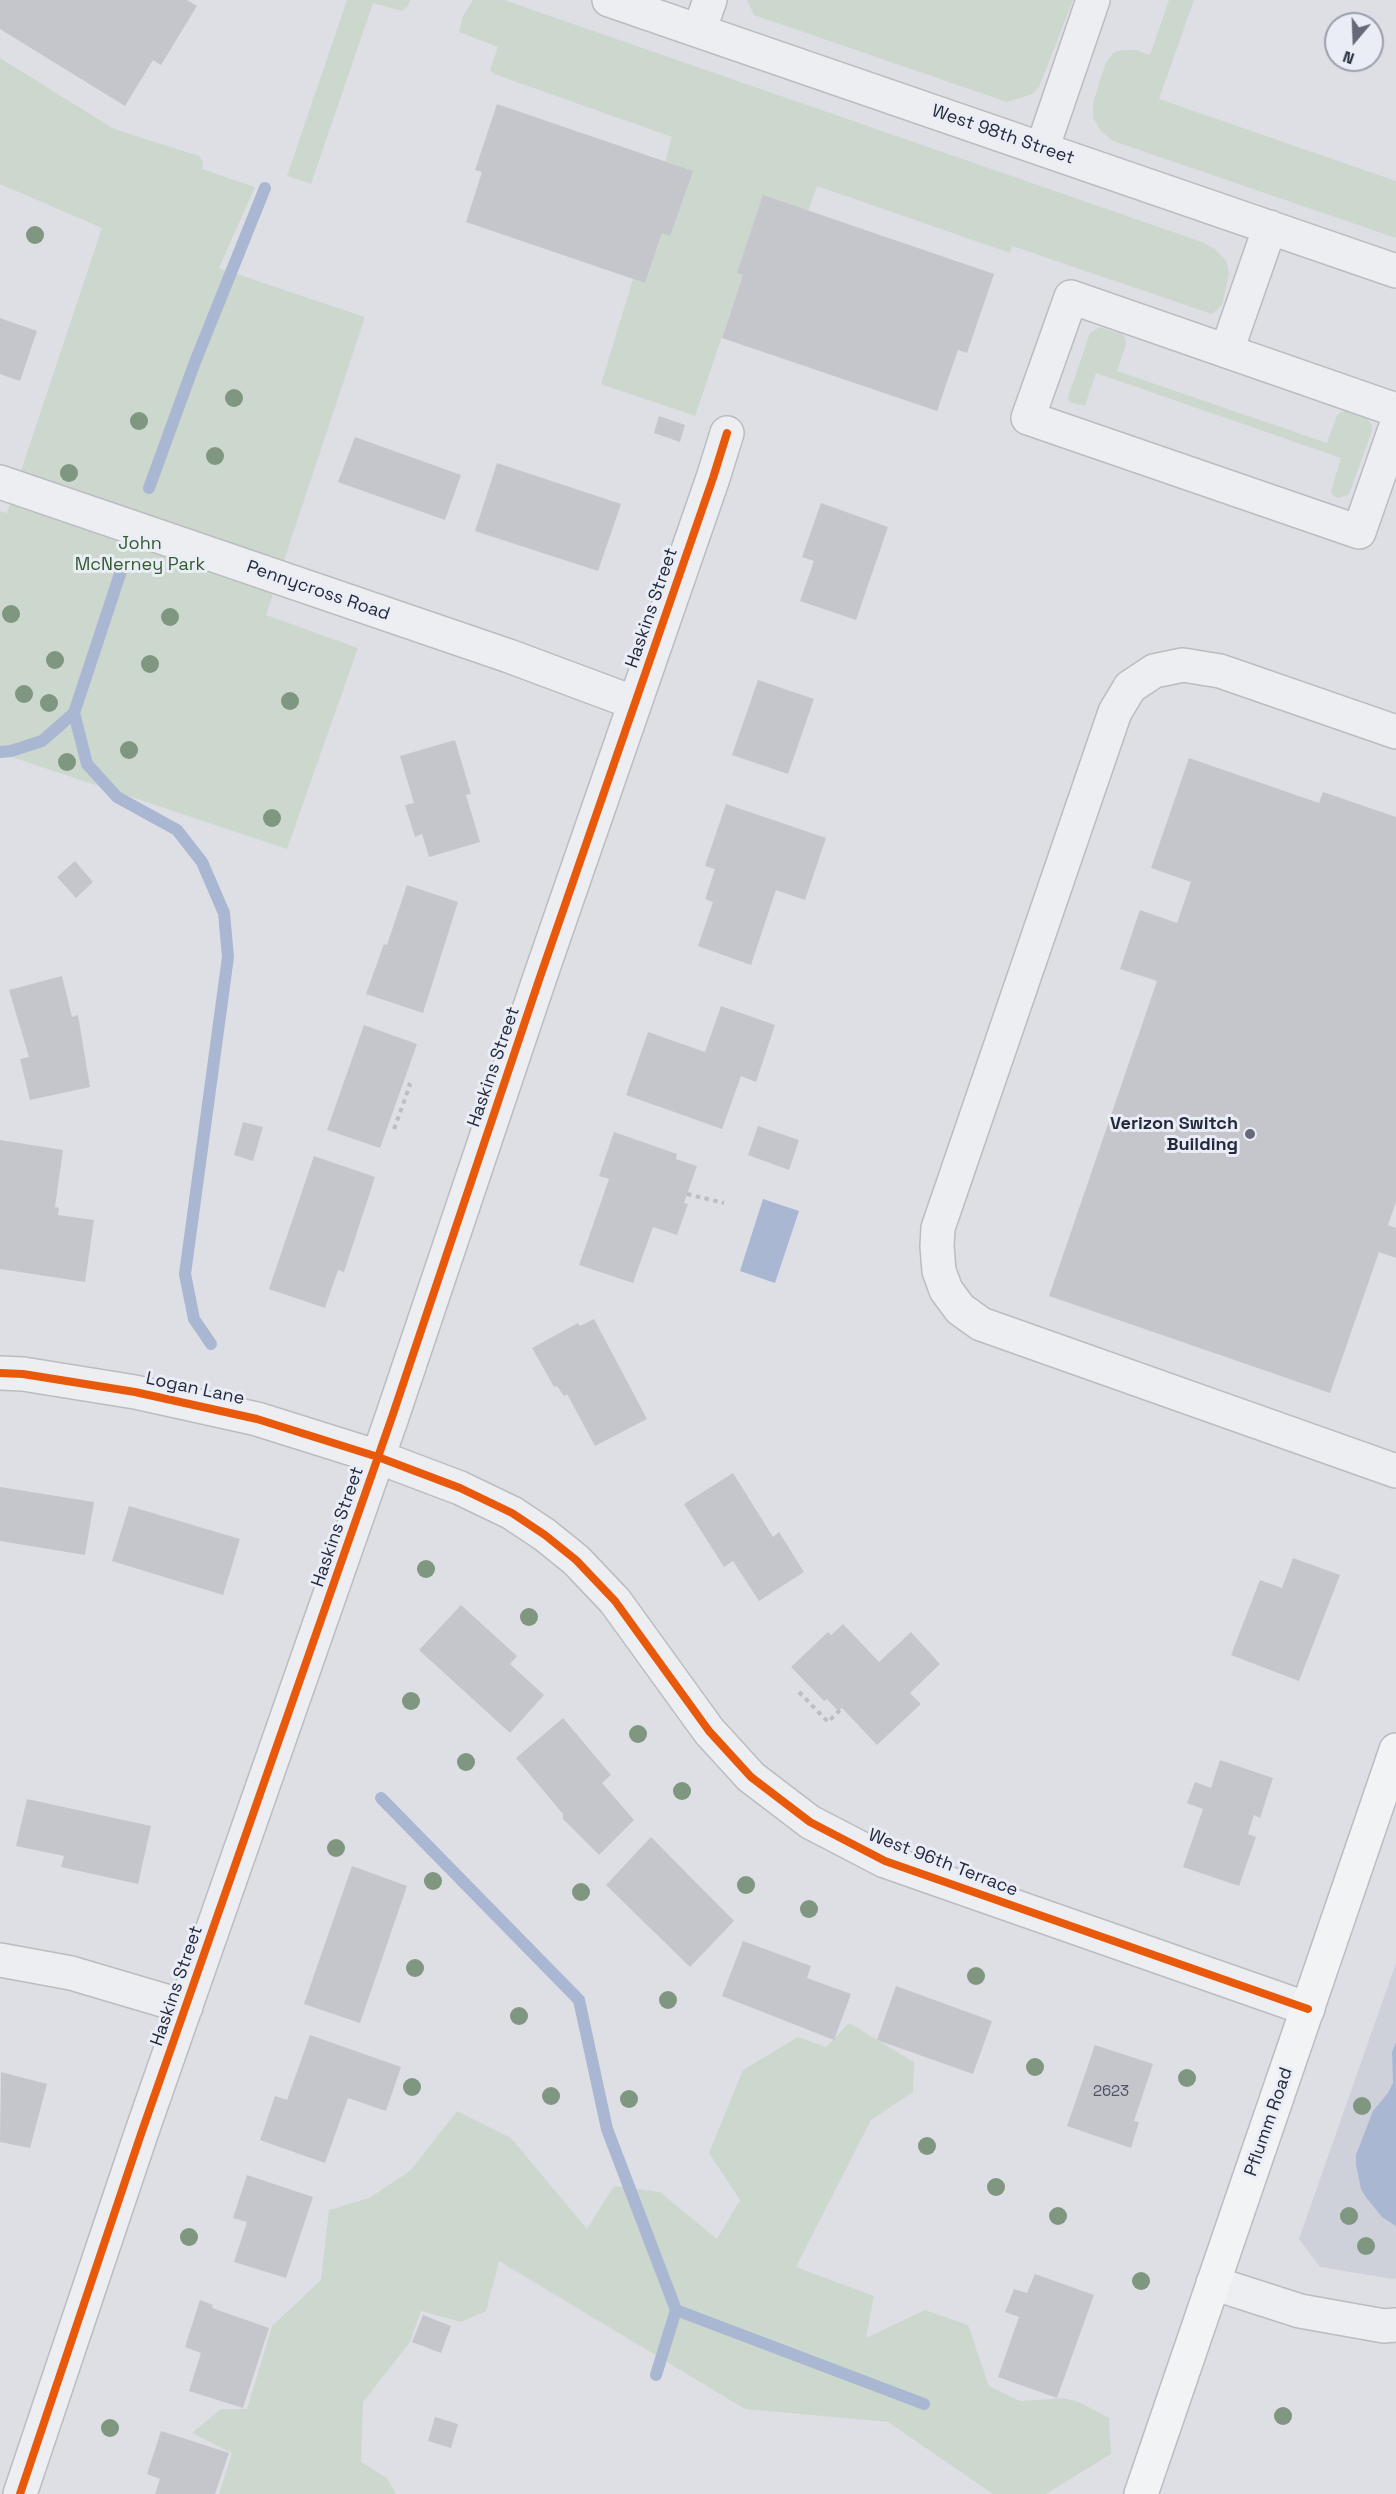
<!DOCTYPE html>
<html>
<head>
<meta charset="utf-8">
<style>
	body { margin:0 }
	#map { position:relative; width:1396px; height:2494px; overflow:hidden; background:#dedfe4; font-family:"Space Grotesk",sans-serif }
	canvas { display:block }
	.north { position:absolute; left:1324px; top:12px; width:60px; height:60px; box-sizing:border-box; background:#eaedf5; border:2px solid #9b9fac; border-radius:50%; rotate:199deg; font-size:16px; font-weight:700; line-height:24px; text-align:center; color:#242a3e }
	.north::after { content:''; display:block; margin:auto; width:21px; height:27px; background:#656978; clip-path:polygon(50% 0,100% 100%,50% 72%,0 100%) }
</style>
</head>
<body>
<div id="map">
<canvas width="1396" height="2494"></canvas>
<div class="north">N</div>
</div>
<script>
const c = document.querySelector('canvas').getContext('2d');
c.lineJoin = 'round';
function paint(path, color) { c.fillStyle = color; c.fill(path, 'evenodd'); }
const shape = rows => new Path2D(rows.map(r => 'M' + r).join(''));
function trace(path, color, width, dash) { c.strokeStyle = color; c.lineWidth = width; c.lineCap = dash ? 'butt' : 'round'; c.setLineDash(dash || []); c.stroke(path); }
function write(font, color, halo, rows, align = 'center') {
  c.font = font + ' "Space Grotesk",sans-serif'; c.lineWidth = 6; c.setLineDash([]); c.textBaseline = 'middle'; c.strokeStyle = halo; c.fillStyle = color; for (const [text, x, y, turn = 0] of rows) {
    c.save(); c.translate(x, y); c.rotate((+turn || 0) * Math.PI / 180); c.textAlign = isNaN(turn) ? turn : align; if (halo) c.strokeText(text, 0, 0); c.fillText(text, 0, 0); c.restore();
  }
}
paint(shape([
	[1396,1963,1396,2278,1393,2279,1320,2267,1299,2239]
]), '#ced0da');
paint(shape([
	[347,0,410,0,407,7,402,11,373,3,311,184,287,176],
	[473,0,504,0,1202,242,1215,249,1227,262,1229,274,1222,305,1212,314,1012,246,1010,253,817,186,808,211,743,275,695,416,601,384,633,279,645,283,662,233,670,235,692,171,665,161,672,137,494,74,490,70,498,47,459,32,463,16],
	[747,0,1073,0,1039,87,1032,94,1007,102,754,15],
	[1169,0,1194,0,1159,99,1396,181,1396,238,1113,141,1101,131,1093,118,1093,103,1106,62,1114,52,1123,50,1136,50,1150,55],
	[0,58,114,129,199,156,203,162,202,169,255,187,219,268,365,317,266,615,358,648,287,849,0,753,0,511,7,513,102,228,0,184],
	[1100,327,1122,334,1125,338,1126,344,1117,371,1327,443,1337,415,1341,412,1348,410,1367,418,1372,425,1372,431,1349,494,1339,498,1333,496,1331,491,1341,458,1096,373,1085,406,1069,402,1068,397,1090,333],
	[849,2023,914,2062,913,2092,871,2120,796,2267,874,2296,866,2338,925,2310,968,2325,989,2386,1020,2401,1064,2398,1081,2403,1109,2418,1111,2454,1046,2494,993,2494,888,2422,745,2409,499,2261,486,2311,461,2322,421,2311,410,2342,363,2402,361,2462,387,2478,396,2494,219,2494,232,2453,192,2433,221,2409,247,2409,272,2326,321,2280,329,2210,369,2198,410,2171,457,2111,511,2138,587,2229,614,2186,660,2192,717,2239,740,2200,709,2153,743,2070,798,2037,826,2047]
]), '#ccd8cd');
paint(shape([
	[763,1199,799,1211,775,1283,740,1271],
	[1396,2042,1396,2226,1382,2217,1365,2196,1361,2189,1356,2164,1356,2155,1373,2111,1388,2093,1393,2083,1392,2052]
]), '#a9b7d2');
trace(shape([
	[149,488,195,362,265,188],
	[74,713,87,764,117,797,177,830,202,862,224,913,228,957,185,1274,194,1319,211,1344],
	[0,752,11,751,42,741,74,713,122,568],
	[381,1798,579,2000,607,2129,676,2310,924,2404],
	[656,2375,676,2310]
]), '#a9b7d2', 12);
paint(shape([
	[0,0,187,0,197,6,161,65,153,60,125,106,0,29],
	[497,104,693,171,670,236,662,233,645,283,466,222,482,172,475,170],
	[763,195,994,274,967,353,958,350,937,411,722,338,743,275,737,273],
	[0,318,37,331,20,381,0,374],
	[659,416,685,425,680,442,654,433],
	[355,437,461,475,445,520,338,482],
	[497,463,621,504,598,571,475,531],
	[821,503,888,527,856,620,800,601,814,561,802,557],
	[758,680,814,699,788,774,732,755],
	[455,740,471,794,466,795,480,842,429,857,422,834,415,837,405,805,414,803,400,756],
	[1189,758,1319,803,1323,792,1396,817,1396,1202,1388,1225,1396,1228,1396,1258,1379,1252,1330,1393,1049,1296,1157,981,1120,969,1140,910,1177,923,1191,882,1151,868],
	[726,804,826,838,805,900,776,890,751,965,698,946,713,902,705,899,715,869,705,866],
	[75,861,93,882,76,898,57,877],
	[407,885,458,902,423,1013,366,994,384,944,387,945],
	[62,976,72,1017,78,1015,90,1087,30,1100,20,1059,29,1057,9,990],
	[721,1006,775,1025,756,1082,741,1076,722,1129,626,1095,648,1032,705,1052],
	[364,1025,417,1044,380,1148,327,1130],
	[243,1122,263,1127,253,1161,234,1155],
	[758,1126,799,1140,789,1170,748,1155],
	[614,1132,677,1154,676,1159,697,1166,684,1203,688,1204,677,1235,653,1227,633,1283,579,1265,609,1179,599,1176],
	[0,1140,63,1150,55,1207,59,1208,58,1215,94,1220,85,1282,0,1269],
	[314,1156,375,1177,344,1272,338,1270,325,1308,269,1289],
	[594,1319,647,1419,595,1446,567,1394,564,1396,557,1386,554,1387,532,1348,578,1323,580,1326],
	[733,1473,773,1537,779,1532,804,1572,759,1601,733,1561,724,1567,684,1504],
	[0,1487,94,1502,85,1555,0,1541],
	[129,1506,240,1539,223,1595,112,1561],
	[1293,1558,1340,1575,1299,1681,1231,1655,1260,1580,1282,1588],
	[461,1605,517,1656,510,1664,544,1695,510,1733,419,1650],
	[843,1624,879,1662,911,1632,940,1664,910,1693,921,1704,877,1745,842,1708,838,1711,827,1699,824,1701,791,1667,828,1632,831,1635],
	[563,1718,611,1775,602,1783,634,1820,599,1855,563,1819,563,1814,516,1758],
	[1220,1760,1273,1778,1260,1818,1254,1815,1248,1834,1256,1837,1239,1886,1183,1867,1203,1809,1187,1803,1195,1782,1211,1788],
	[27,1799,151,1826,138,1884,61,1867,64,1856,16,1846],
	[651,1837,734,1921,690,1967,606,1885],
	[352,1866,407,1886,360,2023,304,2004],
	[743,1941,811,1966,807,1978,851,1994,834,2040,722,1996],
	[896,1986,992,2021,973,2074,877,2040],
	[310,2035,401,2067,386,2111,348,2098,325,2163,260,2140,275,2096,287,2100],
	[1095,2045,1153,2064,1134,2121,1139,2122,1131,2148,1067,2126],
	[1,2072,47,2084,30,2148,0,2142],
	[247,2175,313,2197,286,2278,234,2262,247,2222,233,2218],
	[1035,2274,1094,2295,1057,2398,998,2377,1019,2317,1005,2312,1014,2289,1027,2293],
	[200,2300,213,2305,212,2308,269,2328,243,2408,189,2391,201,2353,185,2347],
	[423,2315,451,2326,441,2353,412,2342],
	[435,2417,458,2424,451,2448,428,2441],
	[161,2431,229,2453,215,2494,155,2494,160,2479,147,2474]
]), '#c5c6cc');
const minor = shape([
	[609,0,1396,271],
	[699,31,710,0],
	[1042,149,1093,0],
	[1227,350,1270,227],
	[1396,410,1071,297,1028,418,1359,532,1396,426],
	[0,482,509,656,635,703],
	[1396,732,1220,671,1183,665,1154,671,1130,687,1115,712,938,1228,937,1246,939,1271,946,1290,960,1309,981,1324,1396,1471],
	[0,1373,23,1374,135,1392,257,1419,378,1457,460,1488,512,1513,545,1535,576,1560,615,1601,709,1731,751,1777,810,1822,885,1861,1308,2009],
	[0,1960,71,1973,186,2007],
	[1213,2283,1300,2311,1384,2326,1396,2325],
	[20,2494,141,2134,392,1417,540,977,713,478,727,433]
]);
const major = shape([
	[1141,2494,1396,1750]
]);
trace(minor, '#bbbcc2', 36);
trace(major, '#babcc2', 36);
trace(shape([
	[394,1129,410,1085,403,1082],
	[687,1194,724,1203],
	[799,1692,828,1722,842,1708]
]), '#bdbec4', 4, [4.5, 4.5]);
trace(minor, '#edeef1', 33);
trace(major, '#f2f3f5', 33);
trace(shape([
	[0,1373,23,1374,135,1392,257,1419,378,1457,460,1488,512,1513,545,1535,576,1560,615,1601,709,1731,751,1777,810,1822,885,1861,1308,2009],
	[20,2494,141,2134,392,1417,540,977,713,478,727,433]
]), '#e8590c', 8);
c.fillStyle = '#7f9681';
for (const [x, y] of [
	[35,235],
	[234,398],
	[139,421],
	[215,456],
	[69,473],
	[11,614],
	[170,617],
	[55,660],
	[150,664],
	[24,694],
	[290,701],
	[49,703],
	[129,750],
	[67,762],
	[272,818],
	[426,1569],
	[529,1617],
	[411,1701],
	[638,1734],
	[466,1762],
	[682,1791],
	[336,1848],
	[433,1881],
	[746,1885],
	[581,1892],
	[809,1909],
	[415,1968],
	[976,1976],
	[668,2000],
	[519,2016],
	[1035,2067],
	[1187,2078],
	[412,2087],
	[551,2096],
	[629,2099],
	[1362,2106],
	[927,2146],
	[996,2187],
	[1058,2216],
	[1349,2216],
	[189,2237],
	[1366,2246],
	[1141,2281],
	[1283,2416],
	[110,2428]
]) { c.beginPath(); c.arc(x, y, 9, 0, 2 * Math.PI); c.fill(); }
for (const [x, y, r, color] of [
	[1250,1134,6,"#656978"]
]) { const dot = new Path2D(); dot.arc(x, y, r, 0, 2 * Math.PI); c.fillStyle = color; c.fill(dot); trace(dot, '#eaedf5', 2); }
write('15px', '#4e5363', null, [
	["2623",1111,2092]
]);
write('18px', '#242a3e', '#eaedf5', [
	["West 98th Street",1003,135,19],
	["Pennycross Road",318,591,19],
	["Haskins Street",652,608,-71],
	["Haskins Street",494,1067,-71],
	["Logan Lane",195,1389,12],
	["Haskins Street",338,1527,-71],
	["West 96th Terrace",943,1863,21],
	["Haskins Street",177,1986,-71],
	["Pflumm Road",1269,2122,-71]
]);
write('18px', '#325b30', '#eaedf5', [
	["John",140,544],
	["McNerney Park",140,565]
]);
write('bold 18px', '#242a3e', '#eaedf5', [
	["Verizon Switch",1238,1124],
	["Building",1238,1145]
], 'right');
</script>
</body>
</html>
